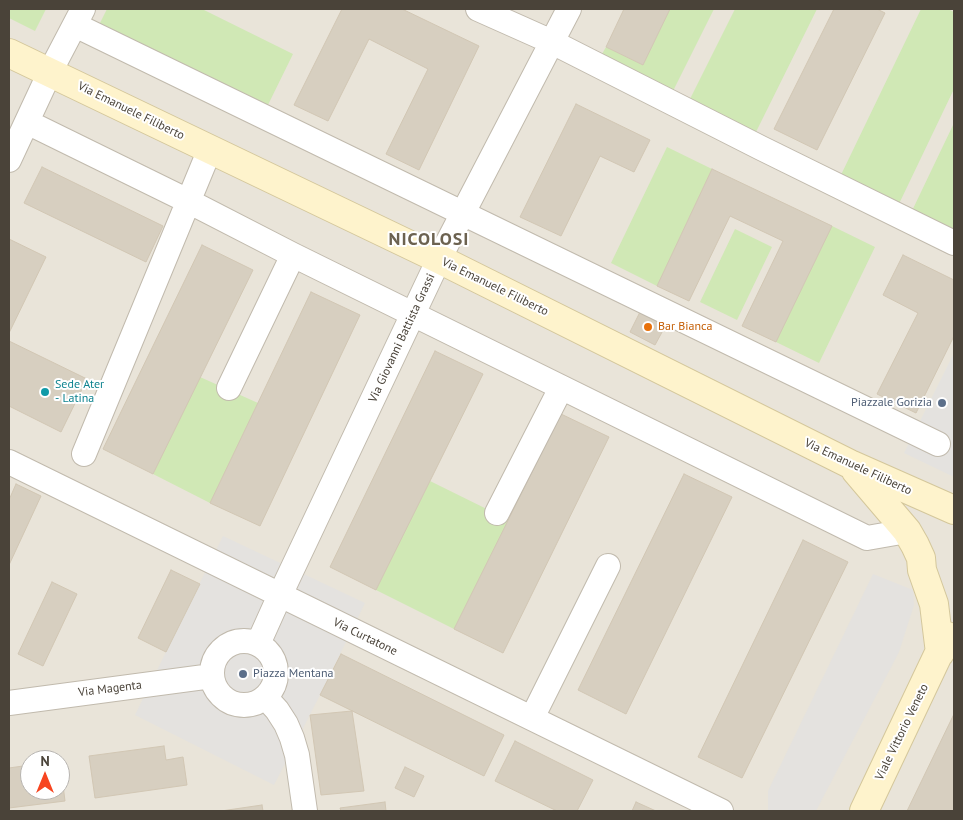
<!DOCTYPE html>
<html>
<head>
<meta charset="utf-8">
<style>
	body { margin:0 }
	#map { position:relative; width:963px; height:820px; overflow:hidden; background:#f5f2eb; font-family:"PT Sans",sans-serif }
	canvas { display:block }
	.frame { position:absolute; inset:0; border:10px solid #4a4339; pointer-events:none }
	.north { position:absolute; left:20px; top:750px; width:50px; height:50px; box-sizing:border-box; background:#fff; border:1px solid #b7b4b0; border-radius:50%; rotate:0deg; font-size:14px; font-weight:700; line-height:20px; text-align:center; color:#4a4339 }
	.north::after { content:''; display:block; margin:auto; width:18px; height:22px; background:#f74520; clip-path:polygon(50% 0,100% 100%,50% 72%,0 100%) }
</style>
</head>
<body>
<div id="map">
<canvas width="963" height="820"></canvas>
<div class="frame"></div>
<div class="north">N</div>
</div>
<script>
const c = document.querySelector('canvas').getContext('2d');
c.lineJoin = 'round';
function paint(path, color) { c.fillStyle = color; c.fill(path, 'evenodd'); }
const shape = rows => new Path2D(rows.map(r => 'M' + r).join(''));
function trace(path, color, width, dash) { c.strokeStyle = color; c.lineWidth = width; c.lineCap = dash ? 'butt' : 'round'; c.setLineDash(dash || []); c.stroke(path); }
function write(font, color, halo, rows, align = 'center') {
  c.font = font + ' "PT Sans",sans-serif'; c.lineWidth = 4; c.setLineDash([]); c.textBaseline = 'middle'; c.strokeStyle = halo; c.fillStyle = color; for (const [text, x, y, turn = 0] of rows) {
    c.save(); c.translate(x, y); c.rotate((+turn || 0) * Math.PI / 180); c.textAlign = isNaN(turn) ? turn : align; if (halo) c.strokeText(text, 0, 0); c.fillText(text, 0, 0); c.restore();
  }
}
paint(shape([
	[9,9,954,9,954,811,9,811],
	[30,760,60,760,60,790,30,790]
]), '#e9e4d9');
paint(shape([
	[9,9,46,9,35,31,9,18],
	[107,9,202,9,293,54,265,111,97,29],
	[670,9,714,9,670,97,598,61,606,47,643,65],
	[735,9,817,9,753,138,687,105],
	[921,9,948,9,954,12,954,89,897,208,839,179],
	[954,123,954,237,910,215],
	[667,147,712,169,657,286,611,263],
	[832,226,875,247,819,363,776,342],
	[735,229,772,247,737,320,700,302],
	[200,377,258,403,210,503,153,474],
	[430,481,509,520,454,629,376,590]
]), '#d0e8b5');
paint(shape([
	[954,353,954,477,904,453],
	[223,536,365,603,320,695,274,785,135,715],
	[873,574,913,590,914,605,899,652,816,811,768,811,768,791]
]), '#e4e2df');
const building = shape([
	[342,9,402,9,479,46,419,170,386,154,428,69,369,39,328,121,294,105,342,9],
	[624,9,670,9,643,65,606,47,624,9],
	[834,9,877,9,885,13,817,150,774,129,834,9],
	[576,104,650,140,634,172,600,156,561,236,520,217,576,104],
	[42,167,163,226,146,262,24,203,42,167],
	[712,169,832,226,776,342,742,326,783,241,730,216,689,301,657,286,712,169],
	[9,239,46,257,9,333,9,239],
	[202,245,253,270,153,474,103,449,202,245],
	[903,255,954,280,954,336,916,413,877,394,918,313,883,295,903,255],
	[311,292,360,315,260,526,210,503,311,292],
	[641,310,667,323,655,345,630,332,641,310],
	[9,341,87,379,61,432,9,406,9,341],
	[435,351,483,374,376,590,330,567,435,351],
	[561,414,609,437,503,653,454,629,561,414],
	[684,474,732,497,626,714,578,690,684,474],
	[16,484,41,496,9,565,9,500,16,484],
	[803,540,848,562,742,778,698,757,803,540],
	[171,570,200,584,166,652,138,638,171,570],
	[52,582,77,594,43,666,18,654,52,582],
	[341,654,504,735,484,776,320,695,341,654],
	[352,711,364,791,321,795,310,715,352,711],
	[954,714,954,811,907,811,954,714],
	[515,741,593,780,577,811,557,811,495,781,515,741],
	[164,746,166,760,183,757,187,785,95,798,89,756,164,746],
	[60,761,65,801,9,808,9,768,30,765,30,790,60,790,60,761],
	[405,767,424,776,414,797,395,788,405,767],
	[385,802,386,811,341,811,340,808,385,802],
	[636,802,656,811,632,811,636,802],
	[262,805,263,811,221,811,262,805]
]);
paint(building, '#d7cfc0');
trace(building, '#d2c7b4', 1);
const street = shape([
	[478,9,552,42,761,148,954,243],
	[75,25,938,444],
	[27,122,188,201,293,255,867,538,907,531],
	[9,160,50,72,83,9],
	[229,388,293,255],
	[84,454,210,149],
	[9,462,721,811],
	[497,513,561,388],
	'212 673a32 32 0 1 1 64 0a32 32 0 1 1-64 0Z',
	[258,644,280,595,439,259,569,9],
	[266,698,277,710,286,724,292,738,297,755,305,811],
	[9,703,212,676],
	[532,718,608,566]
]);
const secondary = shape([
	[9,53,439,259,850,464,954,510],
	[856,471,907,531,915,545,921,558,922,570,934,604,940,653],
	[864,811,947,636]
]);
trace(street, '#c1baad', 26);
trace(secondary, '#d4c79b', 30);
trace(street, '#fff', 24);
trace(secondary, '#fef3cc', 28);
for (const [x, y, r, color] of [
	[648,327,5,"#e8710a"],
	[45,392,5,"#0f9aa8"],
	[942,403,5,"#5c6f8a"],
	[243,674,5,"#5c6f8a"]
]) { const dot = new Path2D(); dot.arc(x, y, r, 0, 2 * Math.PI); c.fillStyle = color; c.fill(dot); trace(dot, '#fff', 2); }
write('12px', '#4a4339', '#fff', [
	["Via Emanuele Filiberto",131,111,26],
	["Via Emanuele Filiberto",495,287,26],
	["Via Giovanni Battista Grassi",402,338,-65],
	["Via Emanuele Filiberto",858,467,25],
	["Via Curtatone",365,637,26],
	["Via Magenta",110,689,-7],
	["Viale Vittorio Veneto",902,732,-64]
]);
write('12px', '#c56008', '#fff', [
	["Bar Bianca",658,327]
], 'left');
write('12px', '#0d838f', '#fff', [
	["Sede Ater",55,385],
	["- Latina",55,399]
], 'left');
write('12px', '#4e5e75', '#fff', [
	["Piazzale Gorizia",932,403],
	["Piazza Mentana",253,674,"left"]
], 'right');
c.letterSpacing = '1px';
write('bold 18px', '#6c6250', '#fff', [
	["NICOLOSI",429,240]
]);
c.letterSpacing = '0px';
</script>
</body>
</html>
